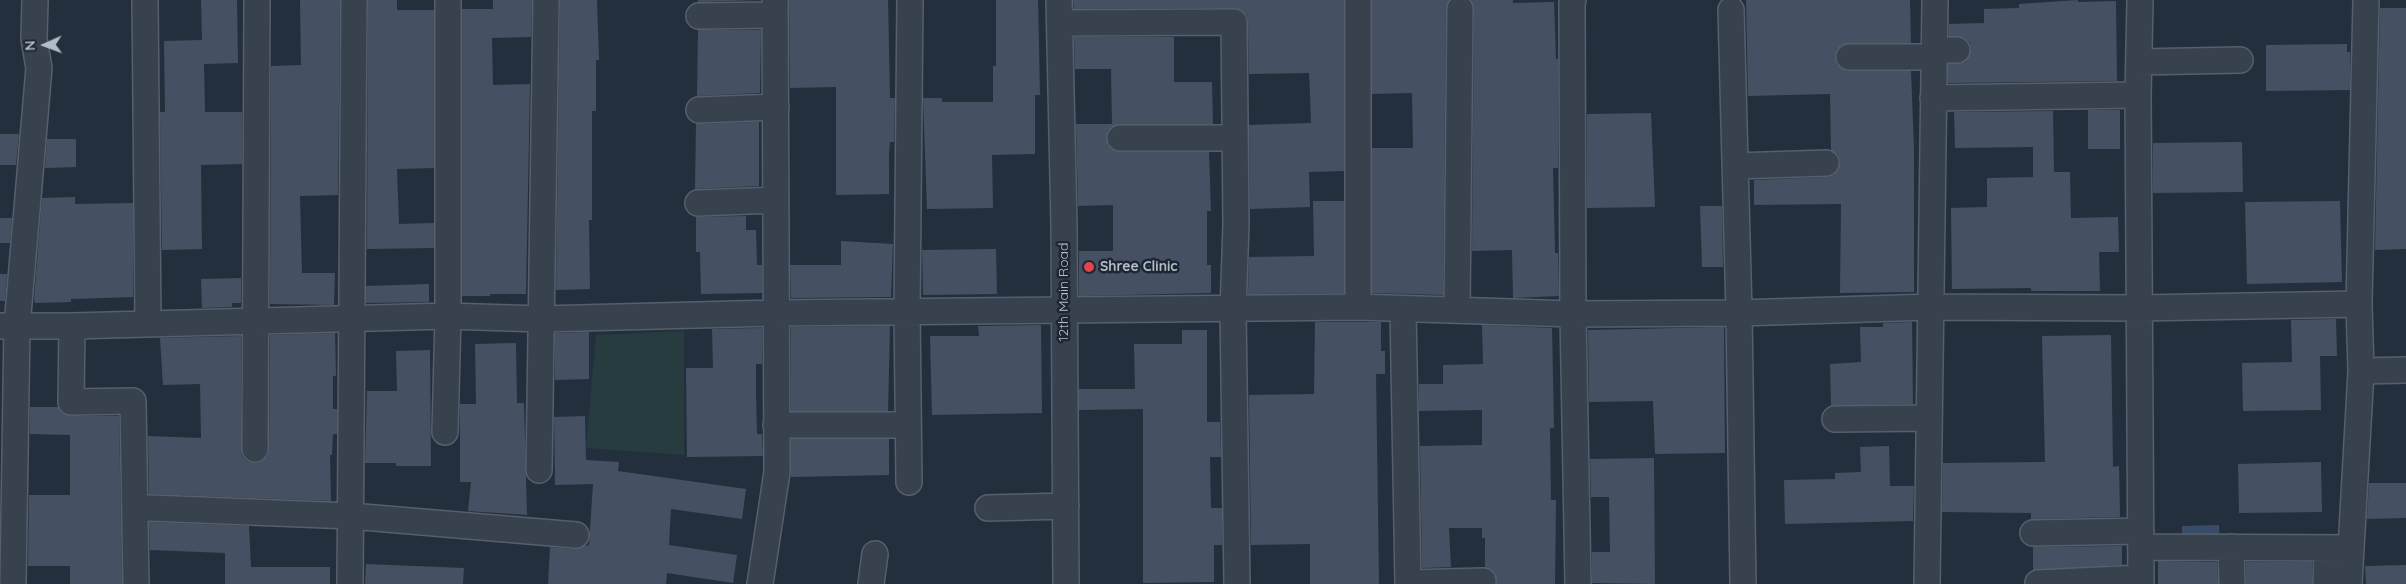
<!DOCTYPE html>
<html>
<head>
<meta charset="utf-8">
<style>
	body { margin:0 }
	#map { position:relative; width:2406px; height:584px; overflow:hidden; background:#242f3e; font-family:Quicksand,sans-serif }
	canvas { display:block }
	.north { position:absolute; left:20px; top:20px; width:50px; height:50px; -webkit-text-stroke:4px #1d2633; paint-order:stroke; rotate:268deg; font-size:14px; font-weight:700; line-height:20px; text-align:center; color:#b4bcc9 }
	.north::after { content:''; display:block; margin:auto; width:18px; height:22px; background:#b4bcc9; clip-path:polygon(50% 0,100% 100%,50% 72%,0 100%) }
</style>
</head>
<body>
<div id="map">
<canvas width="2406" height="584"></canvas>
<div class="north">N</div>
</div>
<script>
const c = document.querySelector('canvas').getContext('2d');
c.lineJoin = 'round';
function paint(path, color) { c.fillStyle = color; c.fill(path, 'evenodd'); }
const shape = rows => new Path2D(rows.map(r => 'M' + r).join(''));
function trace(path, color, width, dash) { c.strokeStyle = color; c.lineWidth = width; c.lineCap = dash ? 'butt' : 'round'; c.setLineDash(dash || []); c.stroke(path); }
function write(font, color, halo, rows, align = 'center') {
  c.font = font + ' Quicksand,sans-serif'; c.lineWidth = 5; c.setLineDash([]); c.textBaseline = 'middle'; c.strokeStyle = halo; c.fillStyle = color; for (const [text, x, y, turn = 0] of rows) {
    c.save(); c.translate(x, y); c.rotate((+turn || 0) * Math.PI / 180); c.textAlign = isNaN(turn) ? turn : align; if (halo) c.strokeText(text, 0, 0); c.fillText(text, 0, 0); c.restore();
  }
}
paint(shape([
	[684,331,684,455,586,448,596,335]
]), '#263c3f');
paint(shape([
	[2219,525,2220,545,2182,546,2182,526]
]), '#394c67');
paint(shape([
	[201,0,237,0,238,63,204,64,205,112,242,112,242,164,201,165,202,249,162,250,160,112,165,112,164,41,202,40],
	[300,0,340,0,338,195,300,196,302,273,335,273,334,305,270,304,271,66,301,65],
	[368,0,397,0,397,10,434,10,434,168,397,169,399,224,434,223,434,248,367,249],
	[493,0,532,0,531,37,492,38,493,85,530,84,526,294,490,294,490,296,462,296,462,9,493,9],
	[560,0,597,0,599,60,596,60,596,111,592,111,592,220,589,220,590,289,556,290],
	[698,0,761,0,698,2],
	[789,0,888,0,890,98,895,98,894,142,890,142,889,154,889,194,836,195,836,87,790,88],
	[996,0,1038,0,1040,95,1035,95,1035,154,992,155,993,208,927,209,923,98,942,98,942,102,993,102,993,66,996,66],
	[1073,0,1344,0,1344,171,1309,172,1310,207,1250,209,1249,125,1311,123,1310,94,1309,73,1249,74,1248,22,1247,15,1241,10,1234,8,1074,9],
	[1372,0,1449,0,1446,9,1443,295,1372,293,1372,148,1413,148,1412,93,1372,94],
	[1471,0,1513,0,1513,3,1554,2,1556,59,1558,59,1558,168,1553,168,1555,253,1558,253,1559,296,1513,298,1512,250,1472,251,1474,9],
	[1746,0,1910,0,1911,43,1849,43,1837,49,1835,57,1837,65,1849,71,1911,71,1914,149,1914,292,1840,293,1841,204,1754,205,1754,180,1827,177,1838,170,1840,162,1838,155,1831,150,1830,94,1748,96],
	[2078,0,2078,2,2116,1,2117,81,1948,83,1948,64,1965,62,1971,50,1970,43,1965,38,1949,36,1949,24,1984,23,1984,9,2019,8,2019,4],
	[2380,8,2406,8,2406,249,2375,250],
	[698,30,761,30,760,93,697,96],
	[1074,37,1174,37,1174,82,1212,82,1213,124,1120,124,1108,130,1106,138,1108,146,1120,152,1209,152,1211,211,1207,211,1207,265,1211,265,1211,293,1079,296,1079,251,1113,251,1113,205,1078,206,1076,124,1112,124,1111,69,1075,69],
	[2347,44,2347,52,2350,52,2350,90,2266,91,2266,45],
	[2088,110,2120,110,2120,149,2088,149],
	[2053,111,2054,172,2070,172,2071,218,2118,217,2119,252,2099,252,2100,291,2031,291,2031,288,1952,289,1951,208,1987,207,1987,178,2033,177,2033,147,1955,148,1954,112],
	[1651,113,1655,207,1587,208,1587,114],
	[759,122,759,186,695,189,696,124],
	[0,134,19,134,16,165,0,165],
	[47,139,76,139,76,167,45,168],
	[2242,142,2243,192,2153,193,2153,143],
	[75,197,75,204,133,203,133,297,71,299,71,302,35,303,34,300,42,198],
	[1313,201,1344,201,1344,293,1248,294,1249,257,1314,256],
	[2340,201,2342,282,2247,284,2245,202],
	[1700,206,1722,206,1723,267,1702,267],
	[746,216,746,230,756,230,757,265,762,265,762,293,701,294,700,252,696,252,696,217],
	[0,218,12,218,10,243,0,243],
	[841,241,893,244,891,297,791,298,790,265,841,265],
	[996,249,997,294,923,295,922,250],
	[0,274,7,274,5,301,0,301],
	[241,278,241,303,232,303,232,307,202,308,201,279],
	[429,284,429,302,366,303,366,286],
	[2336,319,2337,356,2320,356,2321,410,2243,411,2242,363,2292,362,2291,320],
	[1315,322,1381,322,1381,351,1385,351,1385,374,1376,374,1379,584,1310,584,1310,544,1251,545,1249,395,1314,394],
	[1912,322,1913,404,1831,406,1830,364,1861,362,1860,327,1883,327,1883,323],
	[1041,325,1042,413,932,415,930,336,979,336,978,326],
	[1482,325,1552,328,1554,428,1550,428,1551,500,1556,500,1555,584,1497,584,1495,573,1485,567,1485,538,1482,538,1482,528,1449,528,1451,567,1422,568,1420,446,1482,445,1482,410,1419,411,1419,384,1443,384,1443,365,1483,364],
	[890,326,888,411,791,411,791,327],
	[1724,327,1725,453,1655,454,1653,401,1589,402,1588,330],
	[762,328,762,364,756,364,756,393,757,434,762,434,763,456,687,457,686,368,713,368,712,329],
	[1182,330,1207,330,1207,422,1220,422,1221,457,1210,457,1211,508,1222,508,1222,545,1214,545,1214,582,1143,583,1143,409,1079,410,1079,389,1135,389,1134,344,1182,344],
	[589,332,589,379,555,380,555,333],
	[335,333,336,376,333,376,333,409,337,409,337,434,333,434,332,455,330,455,331,501,149,494,148,436,201,438,200,384,163,385,160,338,241,336,241,449,242,456,247,461,255,463,267,457,269,449,270,335],
	[2111,335,2113,467,2119,466,2120,517,2031,519,2031,513,1942,512,1943,463,2045,462,2042,336],
	[516,343,517,403,524,403,527,515,468,511,471,482,460,482,460,404,476,404,475,344],
	[430,350,431,466,396,466,396,463,365,463,367,391,397,391,396,351],
	[30,407,58,407,64,414,71,416,119,416,122,584,70,584,70,566,28,566,29,495,70,495,70,435,30,434],
	[585,416,586,460,619,462,618,471,746,489,742,519,671,509,669,545,737,555,733,583,667,573,666,584,548,584,550,547,575,549,589,545,593,484,555,485,554,417],
	[791,439,889,439,889,475,791,477],
	[1889,446,1890,486,1914,486,1913,521,1785,524,1784,480,1835,479,1835,473,1861,472,1860,447],
	[1654,458,1655,584,1592,583,1592,552,1610,552,1609,497,1591,497,1590,459],
	[2321,462,2322,512,2239,513,2238,464],
	[2369,483,2406,483,2406,518,2367,519],
	[149,522,249,526,251,567,330,567,330,584,225,584,225,553,150,550],
	[2122,546,2122,565,2033,570,2033,547],
	[2158,561,2217,562,2218,584,2158,584],
	[2246,562,2312,562,2312,584,2246,584],
	[366,564,464,568,463,584,365,584],
	[2406,565,2406,584,2366,584,2365,566]
]), '#455162');
const minor = shape([
	[145,0,148,323],
	[1059,0,1064,225,1066,584],
	[1573,0,1572,2,1573,314,1578,584],
	[2140,0,2138,95,2141,584],
	[1731,10,1739,313,1743,584],
	[699,16,775,15],
	[1060,23,1234,22,1236,225,1233,310,1237,584],
	[1933,50,1957,50],
	[1849,57,1933,57],
	[2139,62,2240,60],
	[1933,98,2138,95],
	[699,110,776,107],
	[1120,138,1235,138],
	[1736,166,1826,163],
	[698,203,776,200],
	[1358,307,1358,2],
	[1403,309,1408,584],
	[1457,310,1460,9],
	[0,326,72,326,448,316,541,319,775,313,1358,307,1573,314,1739,313,1931,307,2140,308,2359,304],
	[72,326,71,402,133,401,136,584],
	[2361,371,2406,370],
	[1835,419,1929,418],
	[776,425,908,425],
	[445,432,448,316,448,0],
	[255,449,257,0],
	[539,470,546,0],
	[909,482,907,311,910,0],
	[150,508,351,516,576,535],
	[988,508,1066,506],
	[2033,533,2141,531],
	[2141,547,2351,548],
	[2231,547,2232,584],
	[1408,583,1483,581],
	[2038,583,2141,578],
	[13,584,17,326,39,68,34,39,35,0],
	[350,584,354,0],
	[760,584,777,472,775,0],
	[871,584,875,554],
	[1927,584,1935,0],
	[2326,584,2327,548],
	[2349,584,2361,371,2359,304,2366,0]
]);
trace(minor, '#565f6c', 28);
trace(minor, '#38414e', 25);
for (const [x, y, r, color] of [
	[1089,267,6,"#e0444e"]
]) { const dot = new Path2D(); dot.arc(x, y, r, 0, 2 * Math.PI); c.fillStyle = color; c.fill(dot); trace(dot, '#1d2633', 2); }
write('bold 14px', '#b4bcc9', '#1d2633', [
	["Shree Clinic",1100,267]
], 'left');
write('14px', '#b4bcc9', '#1d2633', [
	["12th Main Road",1064,292,-90]
]);
</script>
</body>
</html>
